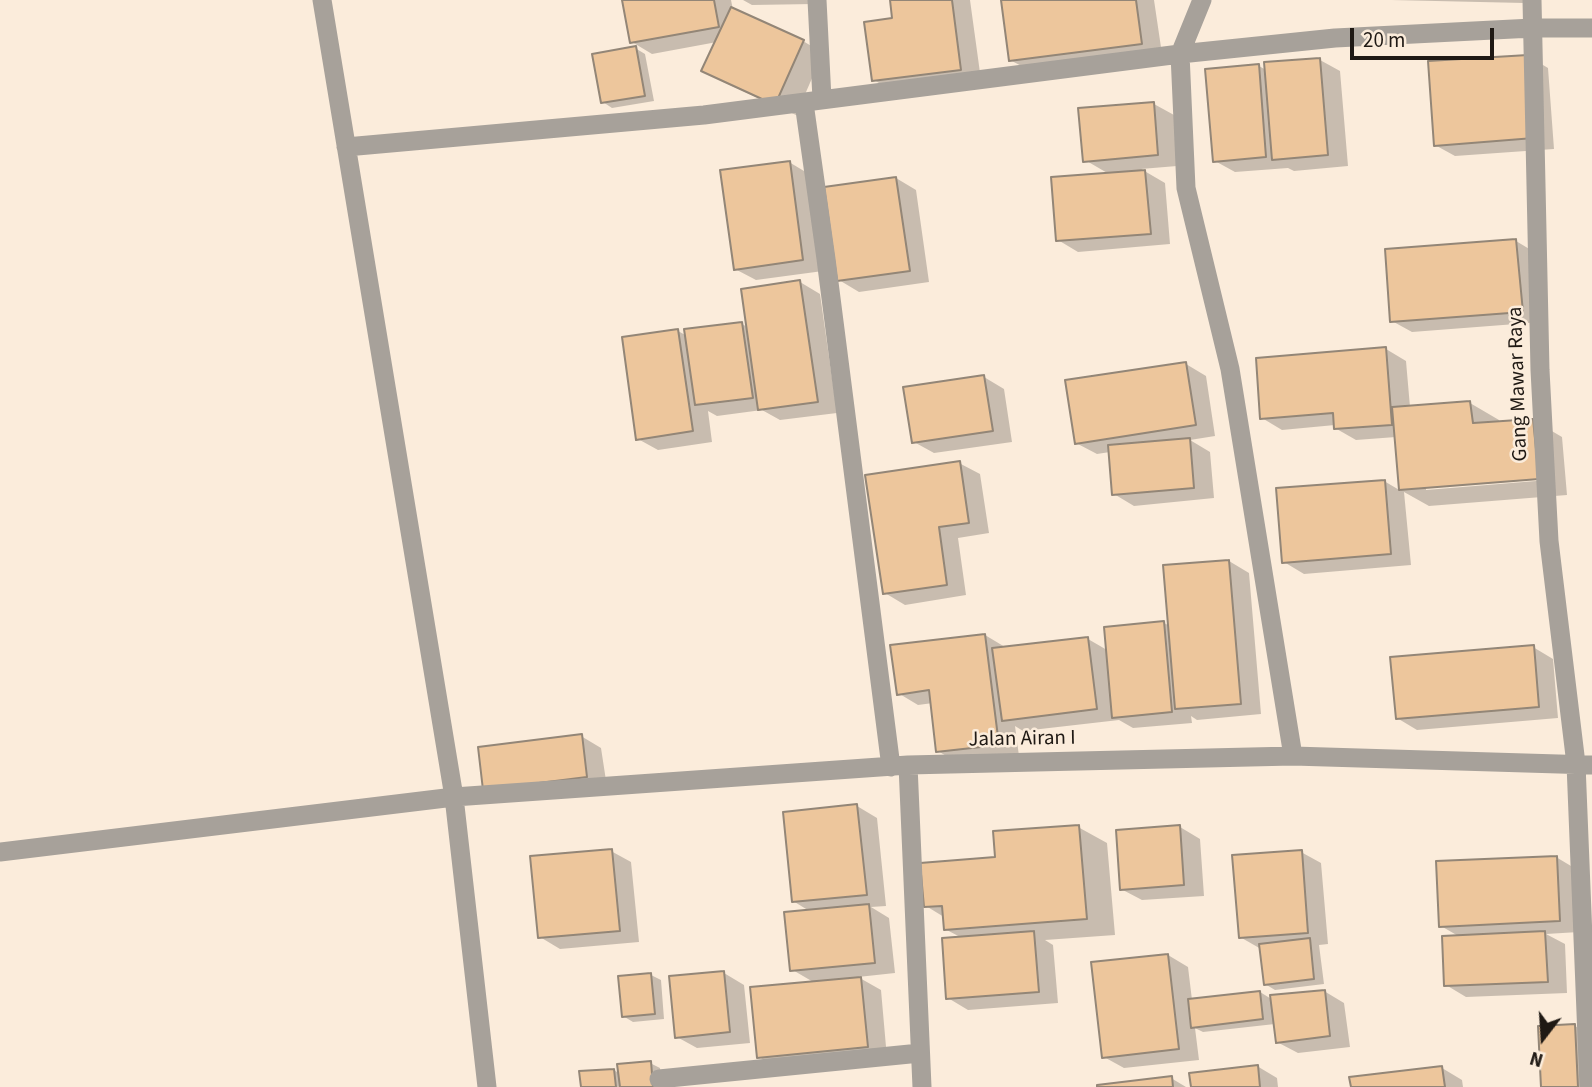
<!DOCTYPE html>
<html>
<head>
<meta charset="utf-8">
<style>
	body { margin:0 }
	#map { position:relative; width:1592px; height:1087px; overflow:hidden; background:#fbecdb; font-family:"Source Sans 3",sans-serif }
	canvas { display:block }
	.north { position:absolute; left:1508px; top:1003px; width:70px; height:70px; -webkit-text-stroke:5px #fbecdb; paint-order:stroke; rotate:197deg; font-size:19px; font-weight:700; line-height:28px; text-align:center; color:#1f1914 }
	.north::after { content:''; display:block; margin:auto; width:24px; height:32px; background:#1f1914; clip-path:polygon(50% 0,100% 100%,50% 72%,0 100%) }
	.scale { position:absolute; left:1350px; top:28px; width:144px; height:32px; box-sizing:border-box; border:4px solid #1f1914; border-top:0; padding-left:9px; font-size:21px; line-height:24px; white-space:nowrap; color:#1f1914; -webkit-text-stroke:5px #fbecdb; paint-order:stroke }
</style>
</head>
<body>
<div id="map">
<canvas width="1592" height="1087"></canvas>
<div class="north">N</div>
<div class="scale">20 m</div>
</div>
<script>
const c = document.querySelector('canvas').getContext('2d');
c.lineJoin = 'round';
function paint(path, color) { c.fillStyle = color; c.fill(path, 'evenodd'); }
const shape = rows => new Path2D(rows.map(r => 'M' + r).join(''));
function trace(path, color, width, dash) { c.strokeStyle = color; c.lineWidth = width; c.lineCap = dash ? 'butt' : 'round'; c.setLineDash(dash || []); c.stroke(path); }
function write(font, color, halo, rows, align = 'center') {
  c.font = font + ' "Source Sans 3",sans-serif'; c.lineWidth = 5; c.setLineDash([]); c.textBaseline = 'middle'; c.strokeStyle = halo; c.fillStyle = color; for (const [text, x, y, turn = 0] of rows) {
    c.save(); c.translate(x, y); c.rotate((+turn || 0) * Math.PI / 180); c.textAlign = isNaN(turn) ? turn : align; if (halo) c.strokeText(text, 0, 0); c.fillText(text, 0, 0); c.restore();
  }
}
paint(shape([
	[624,0,731,0,733,10,803,41,823,53,796,115,723,82,704,71,717,42,652,54,632,42],
	[743,0,814,0,814,4,752,5],
	[892,0,970,0,981,80,894,92,874,80,894,19],
	[1017,0,1154,0,1162,54,1031,71,1010,60],
	[1391,0,1524,0,1524,3],
	[635,48,645,54,654,101,612,108,603,102],
	[1528,56,1548,68,1554,149,1455,156,1435,145],
	[1320,60,1340,71,1348,166,1294,171,1288,168,1235,172,1215,161,1259,66,1266,70],
	[1154,104,1174,115,1177,166,1141,169,1165,183,1170,244,1078,252,1058,240,1109,174,1085,160],
	[789,162,809,174,823,271,756,280,735,269],
	[896,178,916,190,929,282,859,292,839,280],
	[1516,241,1536,253,1542,322,1412,332,1392,321],
	[800,282,820,294,837,413,780,420,762,410,717,416,708,411,712,442,658,450,638,439,678,331,687,336,742,324,749,328],
	[1386,349,1406,361,1410,407,1470,403,1499,420,1499,423,1533,420,1562,437,1567,495,1429,506,1404,492,1411,565,1304,574,1284,562,1384,481,1401,491,1396,437,1356,440,1335,428,1335,425,1282,430,1262,418],
	[1547,477,1548,480,1426,490,1426,487],
	[1186,364,1206,376,1215,436,1190,440,1210,452,1214,498,1134,506,1114,494,1110,452,1097,454,1076,443],
	[984,377,1004,389,1012,442,934,453,914,442],
	[959,463,980,474,989,533,958,538,966,595,905,605,885,593],
	[1229,561,1249,573,1261,714,1197,720,1191,716,1192,723,1133,728,1119,720,1023,731,1015,726,1019,756,958,763,938,751,933,703,918,705,898,693,985,635,1005,647,1088,639,1107,650,1164,623,1170,626],
	[1533,647,1553,659,1558,718,1417,730,1397,718],
	[581,736,601,748,607,787,505,800],
	[857,806,877,818,886,906,871,907,889,918,895,973,858,977,881,990,887,1058,779,1069,759,1057,815,983,791,969,811,912,793,901],
	[1078,827,1107,843,1115,935,1045,940,1053,945,1058,1003,968,1010,948,998,962,938,945,929,944,917,926,906,997,859],
	[1180,827,1200,839,1204,896,1142,900,1121,889],
	[611,851,631,862,639,942,560,949,540,937],
	[1301,852,1321,863,1328,944,1319,945,1324,984,1275,990,1265,984,1261,949,1240,937],
	[1556,857,1576,869,1579,932,1546,934,1565,944,1567,993,1466,997,1446,985,1460,937,1441,926],
	[1168,955,1188,967,1192,1000,1260,992,1273,1000,1324,991,1344,1003,1350,1047,1298,1053,1277,1042,1275,1024,1203,1032,1195,1028,1199,1060,1124,1068,1104,1057],
	[724,973,744,985,750,1043,697,1048,677,1037],
	[651,975,661,980,664,1019,633,1022,623,1016],
	[1575,1026,1592,1036,1592,1087,1543,1087],
	[650,1063,660,1068,662,1087,583,1087,614,1070,620,1074],
	[1257,1066,1277,1078,1278,1087,1193,1087],
	[1442,1068,1462,1080,1463,1087,1352,1087],
	[1171,1078,1186,1087,1099,1087]
]), '#0003');
const building = shape([
	[622,0,714,0,719,27,630,43,622,0],
	[890,0,952,0,961,70,872,81,864,22,892,18,890,0],
	[1001,0,1136,0,1142,44,1009,61,1001,0],
	[731,7,804,40,775,105,701,71,731,7],
	[636,46,645,96,601,103,592,54,636,46],
	[1528,55,1534,138,1434,146,1428,61,1528,55],
	[1320,58,1328,155,1272,160,1264,62,1320,58],
	[1259,64,1266,157,1213,162,1205,69,1259,64],
	[1154,102,1158,155,1083,162,1078,108,1154,102],
	[790,161,803,260,734,270,720,170,790,161],
	[1145,170,1151,234,1056,241,1051,177,1145,170],
	[896,177,910,271,837,281,824,187,896,177],
	[1516,239,1523,312,1390,322,1385,249,1516,239],
	[800,280,818,402,758,410,741,289,800,280],
	[742,322,753,398,695,405,684,329,742,322],
	[678,329,693,431,636,440,622,337,678,329],
	[1386,347,1392,425,1334,429,1333,413,1260,419,1256,358,1386,347],
	[1186,362,1196,425,1075,444,1065,380,1186,362],
	[984,375,993,431,912,443,903,387,984,375],
	[1470,401,1473,423,1533,419,1539,479,1399,490,1392,407,1470,401],
	[1190,438,1194,488,1112,495,1108,445,1190,438],
	[960,461,969,523,939,527,947,585,883,594,865,475,960,461],
	[1385,480,1391,554,1282,563,1276,488,1385,480],
	[1229,560,1241,704,1175,709,1163,565,1229,560],
	[1164,621,1172,712,1112,718,1104,627,1164,621],
	[985,634,999,745,936,752,929,690,897,695,890,645,985,634],
	[1088,637,1097,709,1002,721,992,648,1088,637],
	[1534,645,1539,707,1396,719,1390,657,1534,645],
	[582,734,587,777,483,790,478,747,582,734],
	[857,804,867,895,792,902,783,812,857,804],
	[1079,825,1087,919,944,930,942,906,924,907,920,863,995,857,993,831,1079,825],
	[1180,825,1184,885,1120,890,1116,830,1180,825],
	[612,849,620,931,538,938,530,856,612,849],
	[1302,850,1308,933,1239,938,1232,855,1302,850],
	[1557,856,1560,921,1439,927,1436,861,1557,856],
	[869,904,875,963,790,971,784,912,869,904],
	[1034,931,1039,992,946,999,942,938,1034,931],
	[1545,931,1548,982,1444,986,1442,936,1545,931],
	[1310,938,1314,979,1264,985,1259,944,1310,938],
	[1168,954,1179,1049,1102,1058,1091,962,1168,954],
	[724,971,730,1032,675,1038,669,976,724,971],
	[651,973,655,1014,622,1017,618,976,651,973],
	[861,977,868,1047,757,1058,750,987,861,977],
	[1325,990,1330,1036,1276,1043,1270,995,1325,990],
	[1260,991,1263,1019,1191,1028,1188,999,1260,991],
	[1575,1024,1578,1087,1541,1087,1538,1026,1575,1024],
	[651,1061,653,1087,620,1087,617,1064,651,1061],
	[1258,1065,1260,1087,1191,1087,1189,1073,1258,1065],
	[1442,1066,1445,1087,1351,1087,1349,1077,1442,1066],
	[614,1069,616,1087,581,1087,579,1071,614,1069],
	[1172,1076,1173,1087,1097,1087,1097,1085,1172,1076]
]);
paint(building, '#edc69c');
trace(building, '#938677', 2);
trace(shape([
	[322,0,454,797,487,1087],
	[817,0,822,99],
	[1202,0,1180,54,1186,188,1230,369,1293,756],
	[1532,0,1540,370,1549,541,1576,764,1589,1087],
	[804,103,826,259,891,767],
	[346,147,704,115,1180,54,1335,38,1533,28,1592,28],
	[908,765,922,1087],
	[0,852,454,797,908,765,1293,756,1592,765],
	[659,1079,920,1053]
]), '#a7a19a', 19);
write('21px', '#1f1914', '#fbecdb', [
	["Gang Mawar Raya",1519,384,-92],
	["Jalan Airan I",1022,740,-1]
]);
</script>
</body>
</html>
